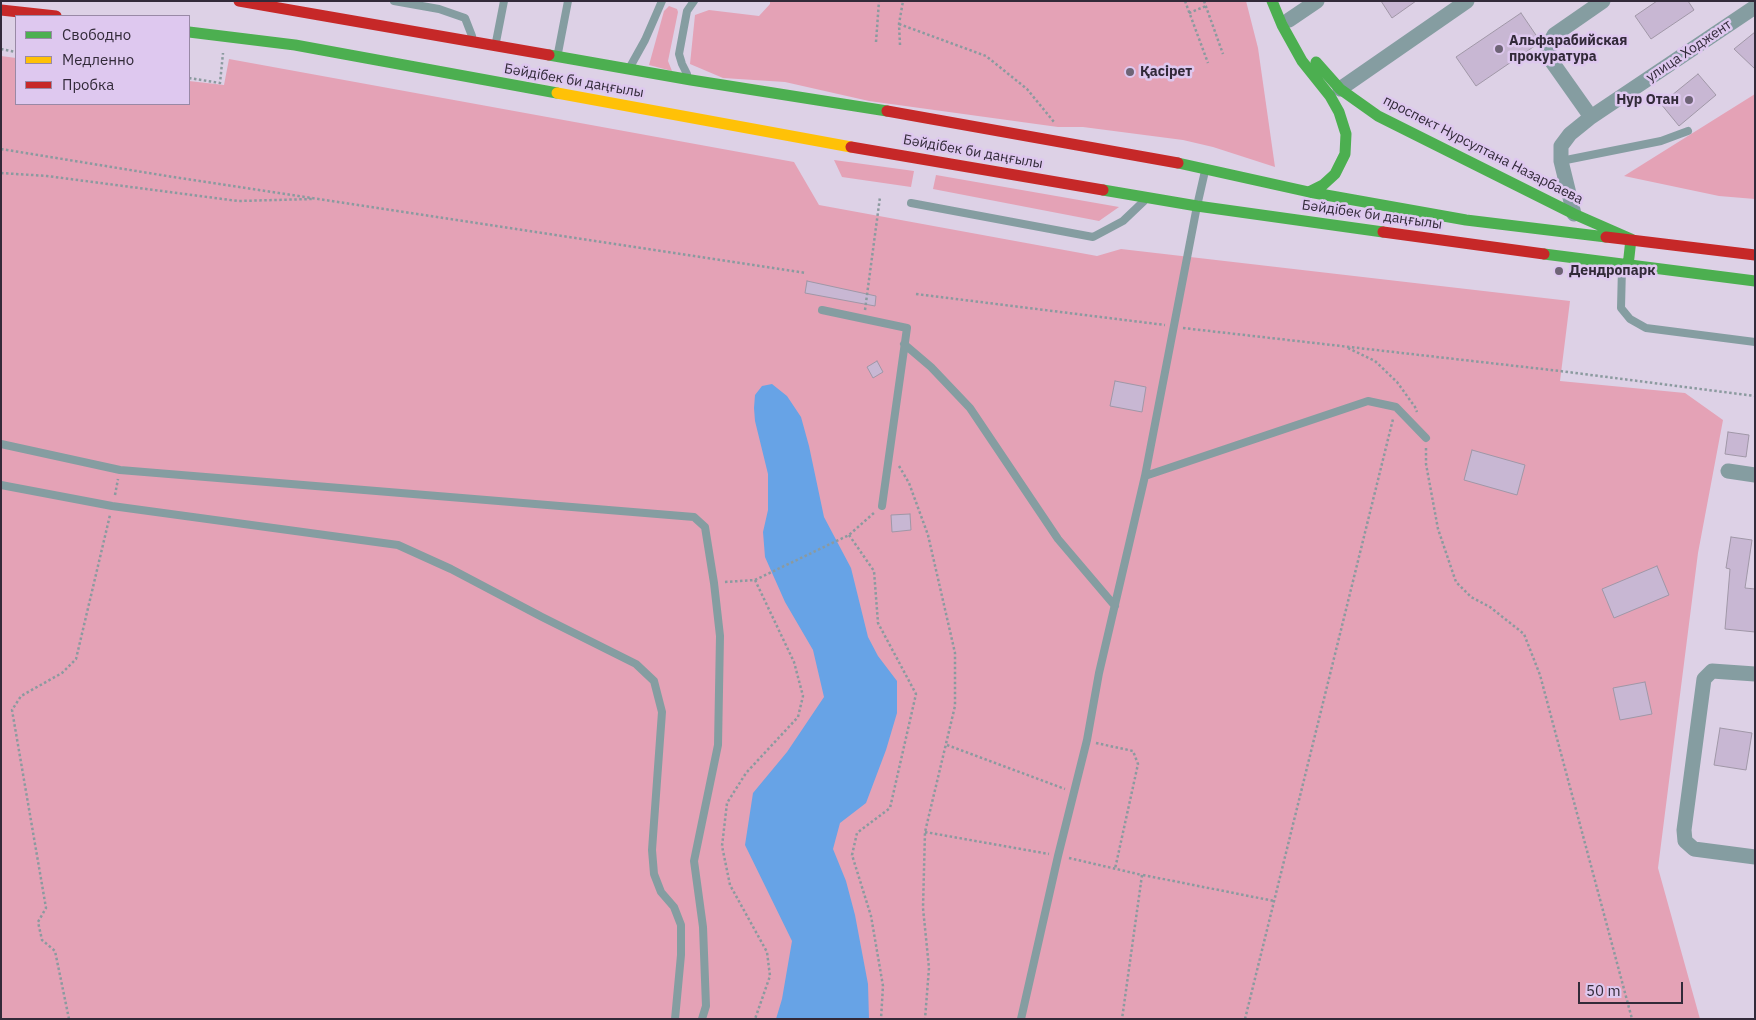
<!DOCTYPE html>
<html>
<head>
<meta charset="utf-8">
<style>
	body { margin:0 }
	#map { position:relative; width:1756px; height:1020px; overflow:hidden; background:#ddd1e6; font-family:"IBM Plex Sans",sans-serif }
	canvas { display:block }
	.frame { position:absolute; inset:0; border:2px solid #322a39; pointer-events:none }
	.legend { position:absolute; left:15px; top:15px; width:175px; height:90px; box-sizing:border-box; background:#dec8ef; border:1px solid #9989a6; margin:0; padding:6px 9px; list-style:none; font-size:15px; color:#322a39 }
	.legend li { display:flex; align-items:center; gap:10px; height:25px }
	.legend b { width:25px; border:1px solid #9989a6 }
	.scale { position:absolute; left:1578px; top:982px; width:105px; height:22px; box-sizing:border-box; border:2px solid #322a39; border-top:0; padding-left:6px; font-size:15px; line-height:18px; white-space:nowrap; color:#322a39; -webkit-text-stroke:4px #dec8ef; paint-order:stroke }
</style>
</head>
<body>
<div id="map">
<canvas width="1756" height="1020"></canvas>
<div class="frame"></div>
<ul class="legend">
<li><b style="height:6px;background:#4caf50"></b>Свободно</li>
<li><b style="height:6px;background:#ffc107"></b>Медленно</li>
<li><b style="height:6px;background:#c62828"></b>Пробка</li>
</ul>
<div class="scale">50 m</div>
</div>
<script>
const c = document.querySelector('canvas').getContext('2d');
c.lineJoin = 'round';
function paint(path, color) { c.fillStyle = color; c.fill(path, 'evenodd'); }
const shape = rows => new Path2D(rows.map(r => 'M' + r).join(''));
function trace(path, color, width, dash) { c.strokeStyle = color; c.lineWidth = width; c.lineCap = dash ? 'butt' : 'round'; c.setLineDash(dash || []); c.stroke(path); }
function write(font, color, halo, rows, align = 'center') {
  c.font = font + ' "IBM Plex Sans",sans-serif'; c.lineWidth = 5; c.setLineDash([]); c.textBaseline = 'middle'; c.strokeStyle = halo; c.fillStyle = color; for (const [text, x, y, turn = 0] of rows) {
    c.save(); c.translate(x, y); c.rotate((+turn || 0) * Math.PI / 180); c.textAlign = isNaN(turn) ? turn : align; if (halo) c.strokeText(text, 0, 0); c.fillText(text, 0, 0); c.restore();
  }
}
paint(shape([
	[770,1,1246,1,1258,48,1275,167,1213,147,1183,140,1083,127,1058,127,869,101,785,82,723,78,690,64,695,15,709,10,759,16,770,4],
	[669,6,677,9,678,12,668,61,672,71,649,65,664,11],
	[1,56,16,58,16,104,189,104,189,81,224,85,229,59,794,162,819,205,1097,256,1121,249,1570,301,1560,381,1685,393,1723,420,1698,553,1658,868,1700,1019,1,1019],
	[1755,94,1755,199,1719,196,1624,176],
	[834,160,914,171,911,187,842,177],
	[936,175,1119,207,1099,221,933,189]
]), '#e4a2b6');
paint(shape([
	[772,384,787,396,801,417,809,446,824,517,851,568,868,637,878,656,897,681,897,713,886,750,866,803,840,823,833,849,846,881,855,915,868,984,869,1019,776,1019,782,999,792,941,745,845,753,793,787,752,824,697,813,650,785,602,765,557,763,532,768,510,768,474,755,421,754,408,755,395,762,386]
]), '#67a3e6');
const building = shape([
	[1381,1,1416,1,1392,18,1381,1],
	[1657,1,1688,1,1694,10,1651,39,1635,16,1657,1],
	[1521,13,1540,41,1539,43,1476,86,1456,57,1521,13],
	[1755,32,1755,69,1734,49,1755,32],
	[1698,74,1716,95,1679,126,1661,104,1698,74],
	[807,281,876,296,875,306,805,293,807,281],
	[877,361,883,372,873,378,867,367,877,361],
	[1115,381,1146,387,1142,412,1110,406,1115,381],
	[1728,432,1749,435,1746,457,1725,454,1728,432],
	[1472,450,1525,465,1517,495,1464,480,1472,450],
	[910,514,911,530,892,532,891,515,910,514],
	[1731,537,1752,540,1745,588,1755,589,1755,632,1725,629,1730,569,1726,568,1731,537],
	[1657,566,1669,595,1614,618,1602,589,1657,566],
	[1645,682,1652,714,1620,720,1613,688,1645,682],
	[1720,728,1752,733,1746,770,1714,765,1720,728]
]);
paint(building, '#c8b7d3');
trace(building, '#a097a7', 1);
trace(shape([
	[1185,1,1208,63],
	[1204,1,1223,54],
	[1189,13,1206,6],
	[899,24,986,56,1027,89,1054,122],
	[876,42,879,1],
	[900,45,899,24,903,1],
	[1,49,16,52],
	[189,78,220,83,223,53],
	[1,149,167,176,806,273],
	[1,173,47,176,238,201,312,199],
	[916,294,1165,325],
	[865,310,880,197],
	[1183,328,1560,371,1755,396],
	[1348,348,1375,361,1397,382,1415,407,1417,412],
	[1426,448,1426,464,1438,529,1456,582,1471,597,1490,607,1524,634,1540,675,1632,1019],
	[899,466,909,483,928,535,955,653,955,706,925,832,923,908,929,968,925,1019],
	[115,495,118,479],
	[849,535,874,571,878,623,916,694,890,808,857,833,852,855,871,916,883,986,881,1019],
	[755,580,794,662,803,696,798,717,746,773,727,803,722,846,730,885,767,952,770,976,755,1019],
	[725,582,755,580,849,535,875,512],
	[1096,743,1133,751,1138,764,1115,869],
	[947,745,1065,789],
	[925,832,1049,854],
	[1069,858,1142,875,1122,1019],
	[1143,875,1274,901],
	[69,1019,55,951,42,940,38,922,46,908,12,710,21,696,62,673,76,659,110,515],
	[1245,1019,1393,419]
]), '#8b9a9f', 2.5, [2.5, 2.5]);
trace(shape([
	[394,1,439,9,465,18,472,36],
	[496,42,504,1],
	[558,53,568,1],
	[630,67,645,40,662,1],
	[687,74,682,64,679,54,687,11,694,1],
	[1561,161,1661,141,1688,131],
	[911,203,1093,237,1123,221,1144,201],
	[1622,267,1621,308,1630,319,1646,328,1755,342],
	[822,310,907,328,882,506],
	[904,344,931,367,970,408,1058,539,1115,606],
	[1,444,120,470,694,517,705,527,714,583,720,636,718,745,694,861,703,927,706,1006,702,1019],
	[1145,476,1368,401,1396,407,1426,438],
	[1,485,112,506,398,545,451,569,542,617,636,664,654,681,662,712,652,850,654,874,661,892,674,907,681,925,681,955,675,1019],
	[1021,1019,1058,856,1087,740,1099,673,1145,476,1197,206,1205,171]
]), '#859da1', 8);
trace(shape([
	[1289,20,1317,1],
	[1340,89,1467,1],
	[1591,117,1550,59,1548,46,1554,35,1603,1],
	[1574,214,1561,161,1561,146,1570,134,1591,117,1755,7],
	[1728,471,1755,475],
	[1755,674,1712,671,1704,679,1684,830,1685,841,1694,849,1755,857]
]), '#859da1', 15);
trace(shape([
	[1272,1,1282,25,1302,61,1330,96,1339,112,1346,134,1345,154,1335,174,1323,185,1309,192],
	[189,32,295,45,557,93],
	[549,55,691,80,887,111],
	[1316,62,1340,89,1378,116,1574,214,1631,239,1628,266],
	[1178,163,1309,192,1466,220,1606,237],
	[1103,190,1197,206,1383,232],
	[1544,254,1755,281]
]), '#4caf50', 11);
trace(shape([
	[557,93,851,147]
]), '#ffc107', 11);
trace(shape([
	[239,1,549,55],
	[1,10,56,16],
	[887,111,1178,163],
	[851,147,1103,190],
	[1383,232,1544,254],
	[1606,237,1755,255]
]), '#c62828', 11);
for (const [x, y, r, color] of [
	[1499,49,5,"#6e6476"],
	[1130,72,5,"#6e6476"],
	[1689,100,5,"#6e6476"],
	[1559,271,5,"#6e6476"]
]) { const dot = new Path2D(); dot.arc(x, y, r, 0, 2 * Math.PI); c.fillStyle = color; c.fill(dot); trace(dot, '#dec8ef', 2); }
write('bold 14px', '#322a39', '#dec8ef', [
	["Альфарабийская",1509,41],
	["прокуратура",1509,57],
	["Қасірет",1140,72],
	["Нур Отан",1679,100,"right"],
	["Дендропарк",1569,271]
], 'left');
write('14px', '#322a39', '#dec8ef', [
	["улица Ходжент",1689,51,-34],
	["Бәйдібек би даңғылы",574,81,10],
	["проспект Нурсултана Назарбаева",1483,150,27],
	["Бәйдібек би даңғылы",973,152,10],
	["Бәйдібек би даңғылы",1372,215,8]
]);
</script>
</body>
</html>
